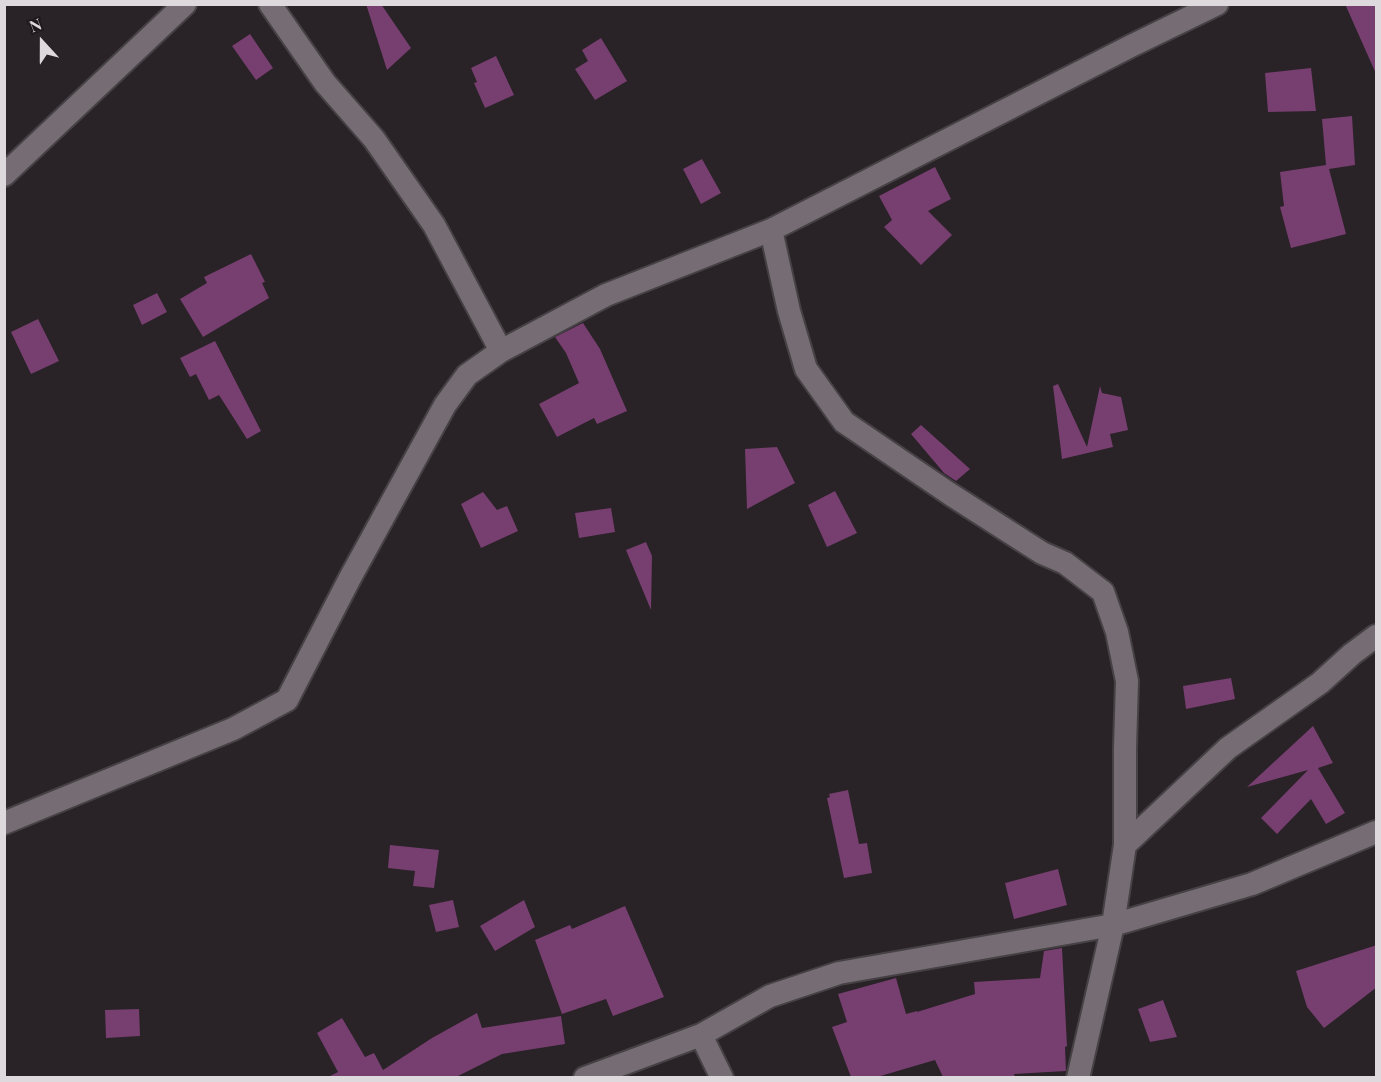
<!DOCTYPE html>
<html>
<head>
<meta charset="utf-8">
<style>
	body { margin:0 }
	#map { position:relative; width:1381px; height:1082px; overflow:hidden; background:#292227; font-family:"Playfair Display",serif }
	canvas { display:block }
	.frame { position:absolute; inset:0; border:6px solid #ded9dd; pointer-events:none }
	.north { position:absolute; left:12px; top:12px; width:60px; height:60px; -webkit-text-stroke:4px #1f191e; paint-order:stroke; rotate:339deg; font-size:16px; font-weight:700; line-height:24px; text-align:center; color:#ded9dd }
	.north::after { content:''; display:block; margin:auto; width:21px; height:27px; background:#ded9dd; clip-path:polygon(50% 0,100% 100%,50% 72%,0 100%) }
</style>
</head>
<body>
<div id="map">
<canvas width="1381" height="1082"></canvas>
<div class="frame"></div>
<div class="north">N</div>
</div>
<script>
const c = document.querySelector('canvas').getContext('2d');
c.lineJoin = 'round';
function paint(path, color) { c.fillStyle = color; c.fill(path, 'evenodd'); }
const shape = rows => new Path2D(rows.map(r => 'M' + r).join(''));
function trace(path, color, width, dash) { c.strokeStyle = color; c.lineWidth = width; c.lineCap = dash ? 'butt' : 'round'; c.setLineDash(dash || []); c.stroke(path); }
paint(shape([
	[366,4,381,4,411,48,387,70],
	[1345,4,1377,4,1377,76],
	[250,34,273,68,256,80,232,46],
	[601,38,627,81,595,100,575,69,588,61,582,50],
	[496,56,514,95,485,108,474,83,477,82,471,68],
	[1311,68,1316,111,1268,112,1265,73],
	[1352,116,1355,165,1329,169,1346,234,1291,248,1280,207,1284,206,1280,172,1326,165,1322,119],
	[702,159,721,193,701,204,683,169],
	[935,167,951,199,928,211,952,235,921,265,884,227,892,220,879,196],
	[251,254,265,282,262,283,269,298,203,337,180,299,207,283,204,277],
	[157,293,167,312,142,325,133,305],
	[38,319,59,361,31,374,11,332],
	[583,323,600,349,627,411,597,424,594,418,557,437,539,404,579,383,566,353,555,337],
	[215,341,261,431,247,439,219,395,209,400,196,374,190,377,180,358],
	[1058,384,1087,447,1100,386,1102,393,1121,397,1128,430,1110,434,1113,447,1062,459,1053,386],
	[921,425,970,469,956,481,944,473,911,434],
	[777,447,795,483,747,509,745,449],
	[835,491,857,533,827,547,808,505],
	[483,492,497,510,507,506,518,531,481,548,461,504],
	[611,508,615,532,579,538,575,513],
	[646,542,652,556,651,610,626,550],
	[1231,678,1235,699,1186,709,1183,686],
	[1313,726,1333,763,1318,768,1345,813,1326,824,1311,799,1277,834,1261,818,1308,770,1247,787],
	[848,790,859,844,867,843,872,873,844,878,827,798,830,797,829,794],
	[390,845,439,850,434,888,413,886,415,871,388,868],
	[1058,869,1067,905,1014,919,1005,883],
	[453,900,459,927,436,932,429,905],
	[524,900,535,927,495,951,480,926],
	[625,906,664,997,613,1016,606,999,562,1014,535,940,570,925,572,929],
	[1377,945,1377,987,1324,1028,1307,1007,1296,971],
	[1062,948,1067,1046,1065,1047,1066,1071,1014,1074,1015,1077,943,1077,935,1060,877,1077,851,1077,832,1027,847,1022,838,994,896,978,906,1014,917,1011,917,1012,975,994,974,982,1040,978,1044,951],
	[1163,1000,1177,1037,1150,1042,1138,1009],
	[139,1009,140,1036,106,1038,105,1010],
	[477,1013,482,1028,561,1016,565,1044,502,1054,456,1077,328,1077,338,1072,317,1033,342,1018,365,1057,374,1053,383,1070,432,1038]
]), '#773e70');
const street = shape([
	[4,175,185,4],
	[771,230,789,311,806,369,844,422,950,494,1042,553,1065,563,1103,592,1117,632,1127,681,1125,748,1125,845,1113,925,1078,1078],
	[501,351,606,295,771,230,1131,46,1217,4],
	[4,823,233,729,287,700,350,578,445,405,467,375,501,351,434,225,374,139,325,83,270,4],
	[1125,845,1228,748,1320,683,1352,654,1376,636],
	[701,1035,722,1078],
	[585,1078,701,1035,770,996,839,973,1113,925,1252,884,1376,832]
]);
trace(street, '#464145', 26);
trace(street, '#756d73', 22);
</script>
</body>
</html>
